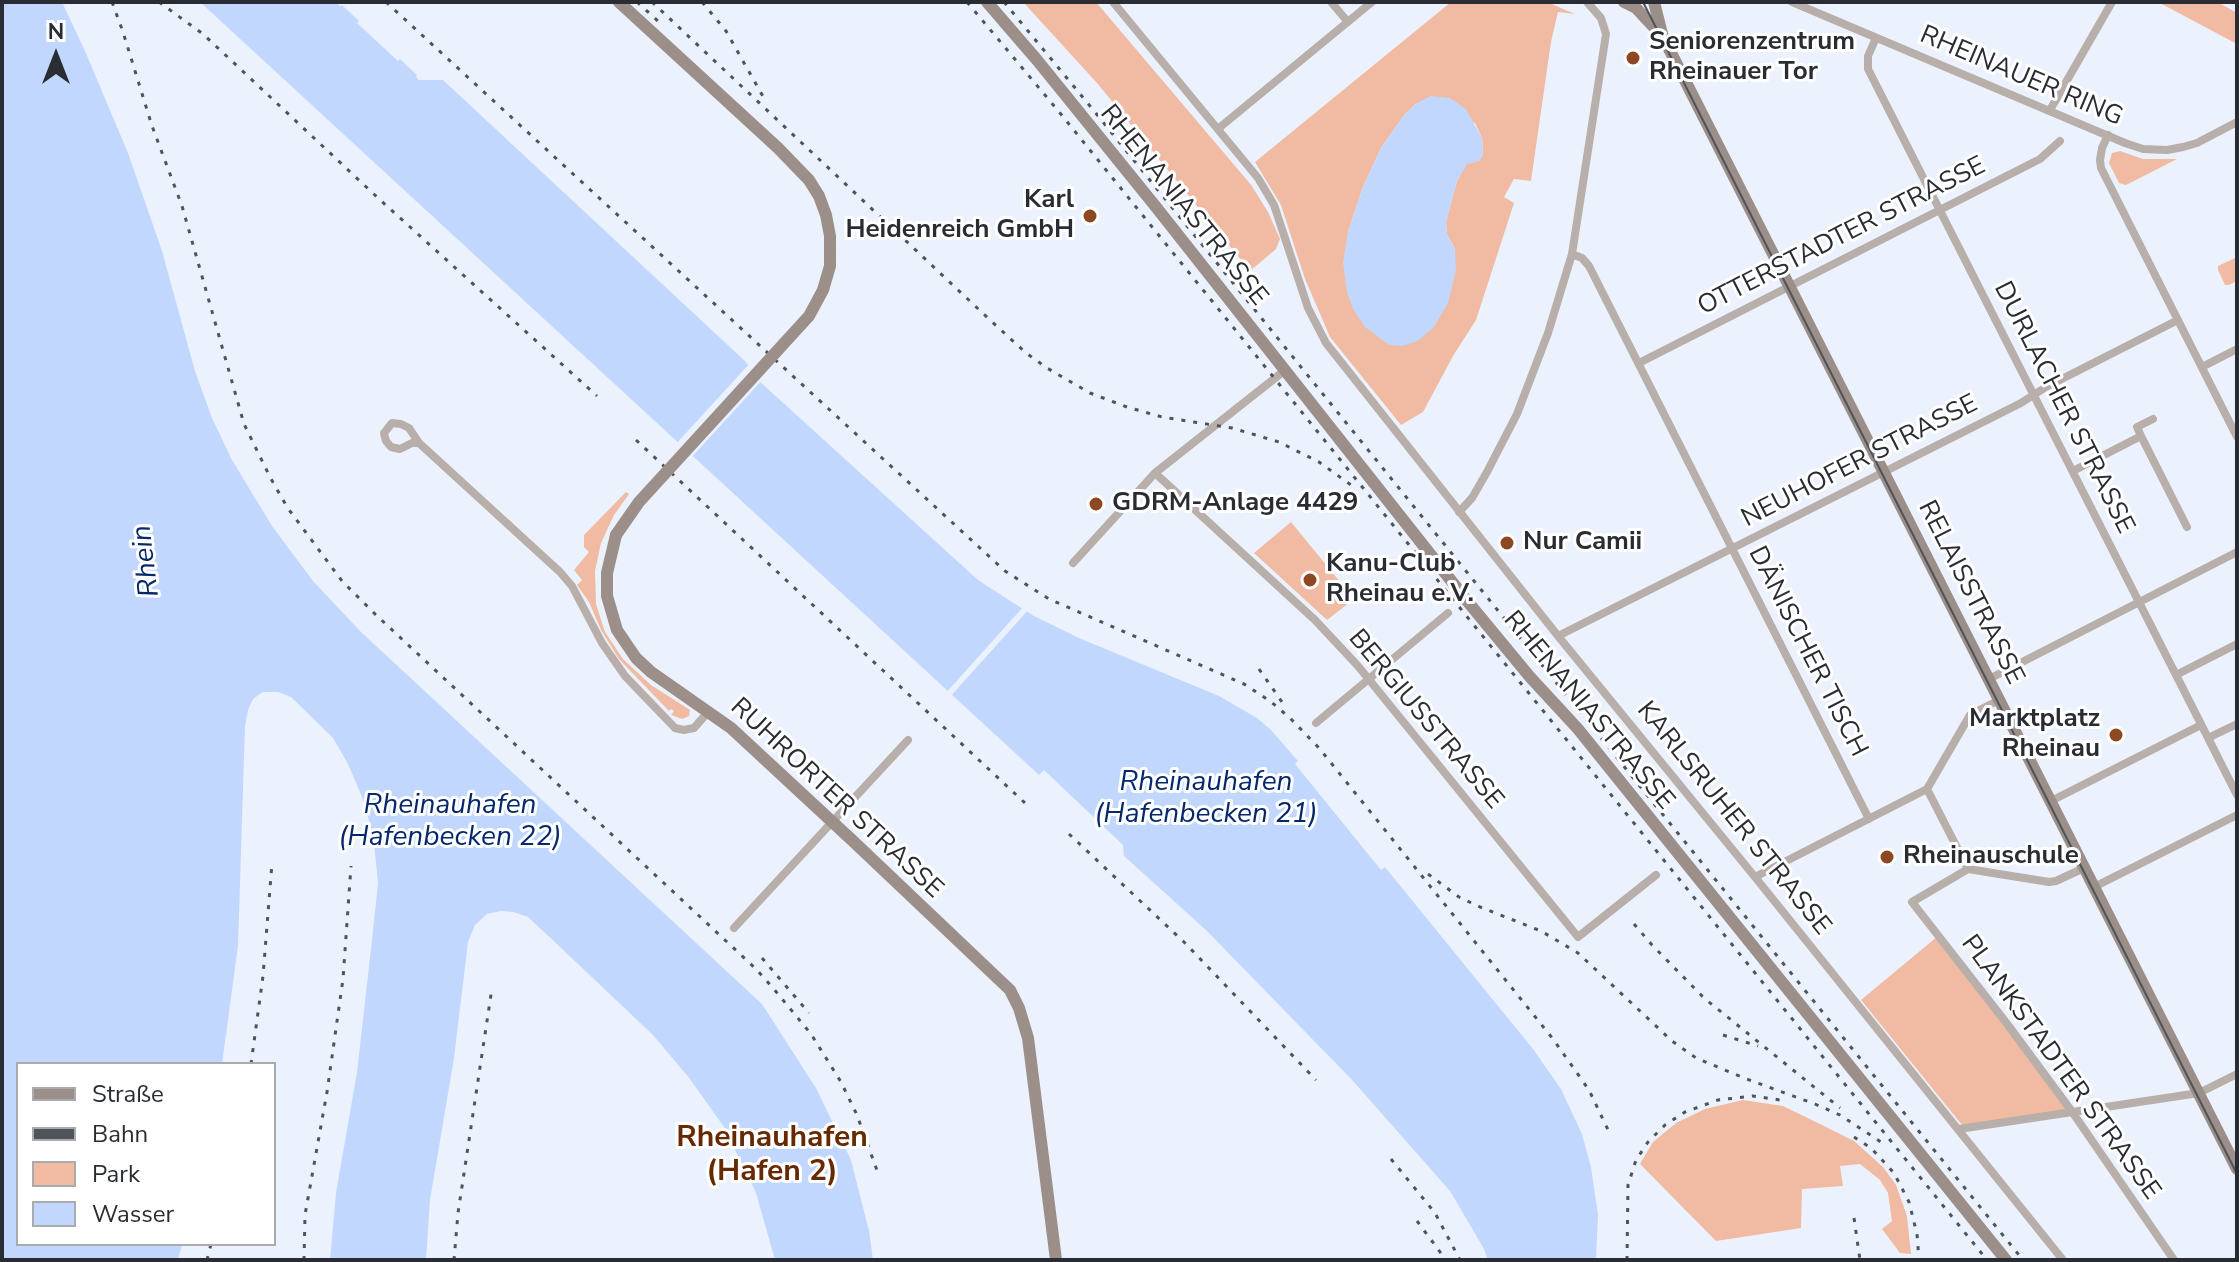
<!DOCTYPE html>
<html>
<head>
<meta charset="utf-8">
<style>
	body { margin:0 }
	#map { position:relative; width:2239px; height:1262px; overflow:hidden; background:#ecf2fd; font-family:"Nunito Sans",sans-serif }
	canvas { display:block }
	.frame { position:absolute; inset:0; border:4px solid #292d33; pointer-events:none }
	.legend { position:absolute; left:16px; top:1062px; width:260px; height:184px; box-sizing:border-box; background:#fff; border:2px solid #a9abad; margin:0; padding:10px 14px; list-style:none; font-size:24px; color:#292d33 }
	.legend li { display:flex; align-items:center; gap:16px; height:40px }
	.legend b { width:40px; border:2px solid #a9abad }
	.north { position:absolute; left:16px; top:16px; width:80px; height:80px; -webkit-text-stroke:6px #fff; paint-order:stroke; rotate:0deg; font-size:22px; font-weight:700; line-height:32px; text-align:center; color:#292d33 }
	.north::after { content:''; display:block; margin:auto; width:28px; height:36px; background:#292d33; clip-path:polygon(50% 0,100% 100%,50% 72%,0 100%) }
</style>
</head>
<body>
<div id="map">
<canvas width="2239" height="1262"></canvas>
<div class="frame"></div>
<ul class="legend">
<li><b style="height:10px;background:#9c8f89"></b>Straße</li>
<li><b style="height:10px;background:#4f535a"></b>Bahn</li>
<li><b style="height:22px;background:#f0bba2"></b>Park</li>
<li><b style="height:22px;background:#c2d7fe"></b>Wasser</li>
</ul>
<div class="north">N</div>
</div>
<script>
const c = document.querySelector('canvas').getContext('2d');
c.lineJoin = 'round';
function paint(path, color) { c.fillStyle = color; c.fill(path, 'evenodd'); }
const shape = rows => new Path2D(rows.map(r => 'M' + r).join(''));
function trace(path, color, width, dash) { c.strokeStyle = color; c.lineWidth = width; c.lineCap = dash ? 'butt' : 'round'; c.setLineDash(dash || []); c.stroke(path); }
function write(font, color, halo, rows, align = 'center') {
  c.font = font + ' "Nunito Sans",sans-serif'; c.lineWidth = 6; c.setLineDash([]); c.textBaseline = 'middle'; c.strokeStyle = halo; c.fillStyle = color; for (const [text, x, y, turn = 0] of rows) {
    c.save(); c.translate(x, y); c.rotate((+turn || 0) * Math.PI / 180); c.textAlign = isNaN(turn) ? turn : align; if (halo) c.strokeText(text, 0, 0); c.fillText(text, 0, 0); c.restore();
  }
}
paint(shape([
	[1023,2,1096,2,1252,186,1268,212,1280,239,1276,249,1250,271,1097,83],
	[1451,2,1547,2,1575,14,1558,12,1551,42,1531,181,1514,179,1504,197,1514,203,1476,320,1453,356,1423,412,1401,425,1330,337,1305,279,1281,205,1255,162],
	[1417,103,1475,123,1482,138,1483,154,1479,161,1467,163,1457,181,1446,222,1447,234,1455,249,1348,232,1363,187,1381,148,1405,114],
	[2158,2,2217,2,2223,5,2237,13,2237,44],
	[2120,151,2143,159,2177,159,2126,185,2119,183,2109,163,2112,153],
	[2237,257,2237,281,2229,285,2225,285,2218,270,2218,266],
	[626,492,629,494,614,515,601,543,595,571,596,604,605,632,623,659,651,685,690,710,689,716,682,719,671,715,674,711,671,709,669,711,619,659,601,630,589,602,577,585,582,580,574,570,589,552,584,547,584,535],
	[1291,522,1354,599,1327,620,1254,553],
	[1938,936,2073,1113,1962,1125,1861,1000],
	[1743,1100,1783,1106,1820,1124,1854,1141,1883,1167,1896,1185,1907,1216,1911,1254,1900,1253,1882,1229,1892,1221,1888,1193,1880,1180,1860,1164,1840,1166,1843,1186,1802,1189,1801,1228,1716,1241,1640,1164,1653,1142,1676,1123,1705,1109]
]), '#f0bba2');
paint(shape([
	[2,2,62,2,85,51,128,153,162,251,195,371,212,418,232,460,272,526,313,581,361,632,762,1004,816,1088,851,1160,869,1231,873,1260,775,1260,756,1193,724,1127,690,1079,653,1035,543,931,528,917,513,912,501,911,487,914,475,925,468,942,454,1058,430,1200,426,1260,330,1260,336,1193,357,1072,373,931,378,883,373,834,362,797,348,764,333,738,291,697,278,692,263,692,253,699,248,710,245,726,238,946,222,1064,18,1064,18,1244,182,1244,178,1260,2,1260],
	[200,2,335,2,340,6,342,5,359,21,357,23,398,61,400,59,417,75,416,77,419,80,443,80,746,362,758,380,978,580,1034,616,1079,638,1219,696,1257,718,1271,730,1298,761,1295,764,1381,870,1385,867,1533,1049,1561,1089,1582,1134,1591,1167,1598,1215,1596,1260,1488,1260,1484,1249,1450,1191,1353,1081,1207,931,1124,856,1123,845,1044,770,1039,775],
	[1431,96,1450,98,1466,109,1482,138,1483,154,1479,161,1467,164,1457,181,1446,222,1447,234,1455,249,1456,270,1448,303,1434,327,1418,341,1402,346,1389,345,1365,327,1353,309,1347,292,1343,262,1348,232,1363,187,1381,148,1405,114,1417,103]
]), '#c2d7fe');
paint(shape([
	[751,362,763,379,690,459,675,445],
	[1024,606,1029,609,949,698,945,694]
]), '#ecf2fd');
trace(shape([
	[1113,2,1258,178,1274,205,1308,308,1326,343,1558,636,1755,877,2063,1260],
	[1331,2,1348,22],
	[1792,2,2125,143,2143,149,2167,150,2183,147,2197,143,2237,122],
	[1876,38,1868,56,1868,69,2237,795],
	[2050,110,2112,2],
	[1219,128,1372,2],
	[2108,135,2102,148,2100,160,2101,168,2237,437],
	[1572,254,1582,258,1589,266,1869,819],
	[1639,363,2040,159,2060,141],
	[2202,367,2237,349],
	[2141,436,2187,527],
	[419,443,412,443,400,449,391,447,386,441,384,433,392,423,401,424,409,428,419,443,560,572,572,586,602,643,625,676,675,728,684,730,694,728,709,711],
	[2073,471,2141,436,2137,427,2153,419],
	[1155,473,1315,620,1358,666,1578,937,1656,875],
	[1459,512,1472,498,1487,472,1517,414,1548,333,1572,254,1606,34,1601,18,1587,2],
	[1073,563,1155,473,1284,371],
	[1558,636,2021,403,2046,387,2178,320],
	[2176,675,2237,644],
	[1989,679,2237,552],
	[1316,723,1448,613],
	[2208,738,2237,724],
	[1927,789,1968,869],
	[2051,801,2201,725],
	[2084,868,2056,881,2049,882,1968,869,1912,902,2008,1025,2073,1113,2174,1260],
	[1755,877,1927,789,1970,715,1999,700],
	[2094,887,2237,815],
	[734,928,908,740],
	[1959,1129,2199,1093,2237,1074]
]), '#b8afab', 8);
trace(shape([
	[619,2,778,148,809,180,819,196,826,215,830,236,830,254],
	[987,2,1037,60,1156,207,1468,602,1530,677,1578,729,2006,1260],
	[1624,2,1636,8,1663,37,2237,1169],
	[1654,2,1662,34],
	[616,535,607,573,607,596,617,630,636,658,651,672,731,728,854,842,1010,990,1019,1008,1028,1038,1056,1260]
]), '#9c8f89', 12);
trace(shape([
	[1643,2,2237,1174]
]), '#4f535a', 2);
trace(shape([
	[112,2,123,32,152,126,182,206,244,424,270,477,287,507,342,581,375,614,755,968,773,988,811,1034,841,1082,857,1115,879,1176],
	[159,2,203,34,378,198,597,396],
	[386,2,1005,571,1049,599,1244,684,1270,701,1290,718,1319,748,1553,1039,1589,1090,1610,1134],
	[637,2,658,21],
	[652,2,990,320,1026,353,1047,368,1090,393,1127,407,1162,417,1232,428,1279,442,1319,462,1351,485],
	[702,2,726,31,765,100],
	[967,2,1060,113,1987,1260],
	[1004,2,1090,106,2023,1260],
	[636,440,1025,803],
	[1259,669,1282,702],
	[1069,834,1185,943,1316,1080],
	[1428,874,1459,897,1480,907,1541,931,1578,953,1672,1041,1696,1058,1744,1078,1815,1104,1840,1115,1884,1144],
	[1634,924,1652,945,1704,998,1840,1108],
	[762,958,809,1013],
	[1723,1035,1758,1046],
	[251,1064,263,976,272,863],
	[1854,1137,1871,1148,1894,1173,1909,1202,1917,1234,1919,1260],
	[1391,1159,1435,1213,1460,1260],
	[1854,1218,1860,1260],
	[1417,1221,1446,1260],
	[207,1260,211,1244],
	[304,1260,305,1215,327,1092,343,979,351,866],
	[454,1260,458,1213,492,988],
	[1627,1260,1628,1185,1636,1160,1648,1142,1665,1125,1685,1112,1718,1100,1753,1096,1780,1100]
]), '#4f535a', 3, [4, 8]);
trace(shape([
	[616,535,639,502,809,316,823,290,830,266,830,254]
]), '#9c8f89', 12);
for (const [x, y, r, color] of [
	[1633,58,8,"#8d4721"],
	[1090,216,8,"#8d4721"],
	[1096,504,8,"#8d4721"],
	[1507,543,8,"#8d4721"],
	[1310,580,8,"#8d4721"],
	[2116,735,8,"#8d4721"],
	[1887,857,8,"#8d4721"]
]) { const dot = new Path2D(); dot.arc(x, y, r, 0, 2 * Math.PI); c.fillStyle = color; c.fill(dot); trace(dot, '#fff', 3); }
write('bold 26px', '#292d33', '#fff', [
	["Seniorenzentrum",1649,43],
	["Rheinauer Tor",1649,73],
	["Karl",1074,201,"right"],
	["Heidenreich GmbH",1074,231,"right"],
	["GDRM-Anlage 4429",1112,504],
	["Nur Camii",1523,543],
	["Kanu-Club",1326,565],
	["Rheinau e.V.",1326,595],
	["Marktplatz",2100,720,"right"],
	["Rheinau",2100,750,"right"],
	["Rheinauschule",1903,857]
], 'left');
write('26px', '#292d33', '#fff', [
	["RHEINAUER RING",2021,77,23],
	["RHENANIASTRASSE",1183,206,51],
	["OTTERSTADTER STRASSE",1842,237,-27],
	["DURLACHER STRASSE",2063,408,63],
	["NEUHOFER STRASSE",1860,462,-27],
	["RELAISSTRASSE",1970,593,63],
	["DÄNISCHER TISCH",1807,652,63],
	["RHENANIASTRASSE",1588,711,50],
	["BERGIUSSTRASSE",1425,720,50],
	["RUHRORTER STRASSE",836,799,43],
	["KARLSRUHER STRASSE",1733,819,51],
	["PLANKSTADTER STRASSE",2060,1068,54]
]);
write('italic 28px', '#05286d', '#fff', [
	["Rhein",147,561,-97],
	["Rheinauhafen",1206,783],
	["(Hafenbecken 21)",1206,815],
	["Rheinauhafen",450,806],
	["(Hafenbecken 22)",450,838]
]);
write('bold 30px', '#662901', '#fff', [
	["Rheinauhafen",772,1139],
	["(Hafen 2)",772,1173]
]);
</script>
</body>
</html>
